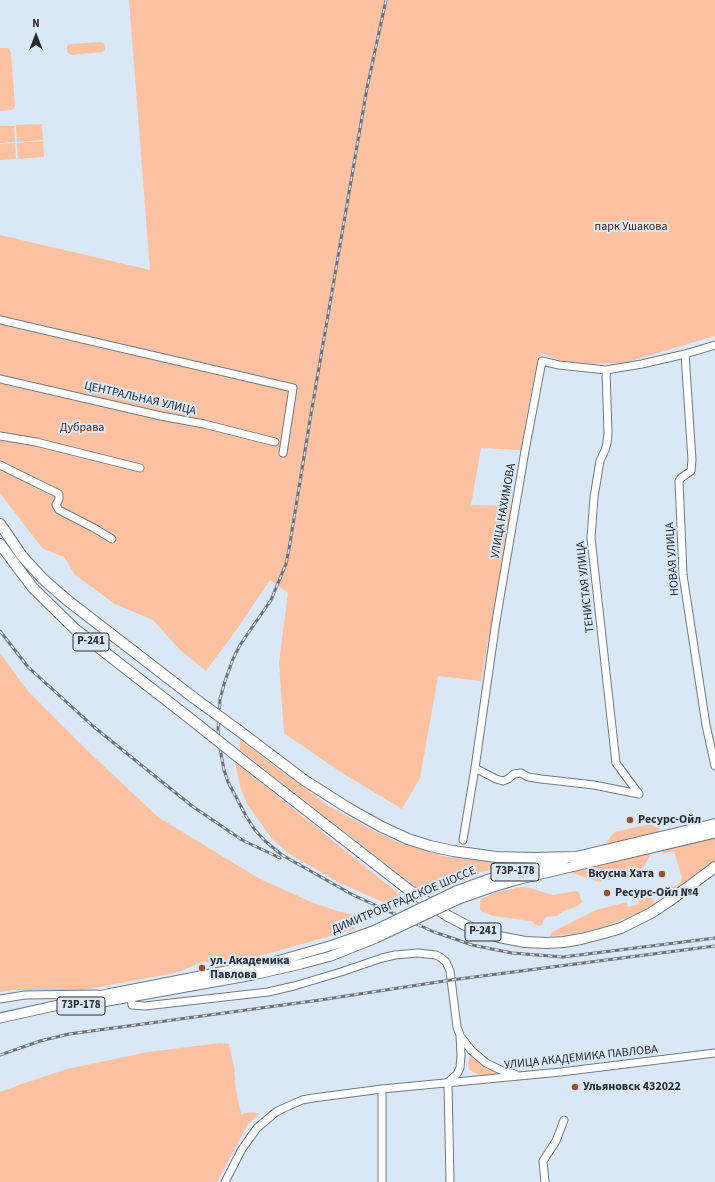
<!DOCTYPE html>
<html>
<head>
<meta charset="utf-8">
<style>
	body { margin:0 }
	#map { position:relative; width:715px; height:1182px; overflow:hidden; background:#dae7f5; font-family:"Source Sans 3",sans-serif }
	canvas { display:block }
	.north { position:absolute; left:16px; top:16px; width:40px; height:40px; -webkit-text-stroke:3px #dae7f5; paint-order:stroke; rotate:0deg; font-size:11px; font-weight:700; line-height:16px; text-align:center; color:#282d32 }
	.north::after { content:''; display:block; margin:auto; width:14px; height:18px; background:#282d32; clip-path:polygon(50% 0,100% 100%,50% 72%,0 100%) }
</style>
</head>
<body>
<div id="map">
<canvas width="715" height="1182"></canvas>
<div class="north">N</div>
</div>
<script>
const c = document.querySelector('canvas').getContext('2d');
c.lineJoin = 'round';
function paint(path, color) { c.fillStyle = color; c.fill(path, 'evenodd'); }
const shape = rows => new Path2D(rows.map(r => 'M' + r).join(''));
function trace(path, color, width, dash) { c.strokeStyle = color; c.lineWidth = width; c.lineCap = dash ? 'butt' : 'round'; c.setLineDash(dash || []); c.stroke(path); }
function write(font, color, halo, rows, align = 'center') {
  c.font = font + ' "Source Sans 3",sans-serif'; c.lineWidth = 4; c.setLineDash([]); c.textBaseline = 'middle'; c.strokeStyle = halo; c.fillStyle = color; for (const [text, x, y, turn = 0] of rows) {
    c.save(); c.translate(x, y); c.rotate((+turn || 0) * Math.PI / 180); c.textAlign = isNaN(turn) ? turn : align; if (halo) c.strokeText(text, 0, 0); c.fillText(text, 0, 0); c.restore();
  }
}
paint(shape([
	[129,0,715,0,715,336,624,363,591,364,562,361,541,353,531,394,521,450,481,448,471,505,512,506,481,681,438,676,420,778,402,809,342,773,284,733,279,662,288,593,270,580,237,629,206,671,179,649,153,620,115,604,75,575,64,557,43,549,0,493,0,235,150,270],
	[101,42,104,43,105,47,105,50,102,52,71,55,68,53,67,51,67,46,70,44],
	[0,48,8,48,11,53,15,106,13,109,11,110,0,111],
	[42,124,43,140,17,142,16,125],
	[0,126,14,126,15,142,0,143],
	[43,141,44,157,18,159,17,143],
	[15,143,16,159,0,160,0,144],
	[0,653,27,690,93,756,158,817,258,878,309,901,337,911,354,915,355,929,274,952,234,962,202,962,179,972,83,990,12,990,0,992],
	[240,740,330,807,374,831,397,842,447,857,510,864,478,873,451,883,426,895,240,750],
	[235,762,408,901,396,908,338,882,288,853,272,839,247,804,240,786],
	[650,824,658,828,660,832,608,844,607,842,612,835,615,832],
	[715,838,715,861,682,886,668,893,670,888,677,885,680,883,682,878,674,851,662,854,663,849],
	[650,852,651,854,642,870,638,872,599,882,572,873,574,869],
	[521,887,530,888,552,895,577,891,579,893,582,902,578,906,564,911,557,916,546,917,544,919,542,925,539,926,534,924,533,922,531,921,493,916,482,912,480,909,480,901,481,899,494,893],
	[644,898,651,898,656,903,638,913,604,927,574,934,551,936,550,935,552,932,596,910,627,902,628,907,639,904,638,900],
	[220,1043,229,1044,234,1067,236,1090,241,1114,253,1112,260,1114,248,1124,217,1182,0,1182,0,1092,16,1086,67,1069,148,1052],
	[470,1056,486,1068,496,1072,495,1075,483,1076,473,1072,469,1069,468,1064]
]), '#fcc1a0');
const minor = shape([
	[0,320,293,388,283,453],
	[685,354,692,460,691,471,681,478,679,481,683,575,706,725,715,766],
	[606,370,608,433,607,443,605,450,600,461,594,497,591,538,616,763,639,794],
	[0,379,161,416,204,424,275,442],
	[0,436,36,442,140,468],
	[0,465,59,494,59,499,56,505,59,510,94,528,112,539],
	[475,768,496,779,503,781,508,779,514,774,521,773,528,777,541,779,594,785,639,794],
	[463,840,475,768,496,621,525,451,542,361,559,365,606,370,642,364,685,354,715,345],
	[130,993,132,1005,145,1006,268,992,294,986,341,972,382,958,395,955,418,953,436,955,440,957,446,962,450,971,457,1027,460,1035,461,1055,460,1068,457,1074,448,1082],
	[0,999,25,995,97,994],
	[461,1037,471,1050,486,1063,503,1071,515,1074],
	[448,1082,450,1182],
	[225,1182,242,1149,257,1128,276,1112,284,1108,302,1100,313,1098,382,1089,561,1072,715,1053],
	[382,1182,382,1089],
	[545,1182,543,1161,556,1141,564,1120]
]);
const major = shape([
	[456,891,489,879,565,859],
	[459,899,490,888,520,879,715,833],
	[80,1006,253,975,301,964,331,956,376,938],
	[0,1018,108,994,277,961,333,945,373,931]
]);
const highway = shape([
	[0,524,22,556,43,579,67,600,194,698],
	[0,544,33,588,75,629,197,724],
	[238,730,304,780,348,808,382,827,408,839,430,846,453,851,496,857,533,858,576,857,715,824],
	[237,756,409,890,448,916,473,929,499,937,525,942,547,943,564,942,581,939,604,933,621,928,651,913,672,899,715,867]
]);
trace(minor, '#6e7a86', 9);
trace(major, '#6e7a86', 11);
trace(highway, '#6e7a86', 12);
trace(minor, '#fff', 7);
trace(major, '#fff', 9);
trace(highway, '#fff', 10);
const rail = shape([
	[386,0,367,88,311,414,289,549,286,564,271,600,240,645,233,659,225,681,220,699,218,729,219,743,224,770,228,782,246,816,255,830,265,841,282,855,353,895,434,932,455,939,472,945,512,953,563,957,715,938],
	[0,631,28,667,94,727,192,806,242,840,280,858],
	[0,1055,40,1041,69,1034,320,1000,451,980,715,946]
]);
trace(rail, '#6b737b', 3);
trace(rail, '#dae7f5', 1.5, [4.5]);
const majorBridge = shape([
	[373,931,456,891],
	[376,938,459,899]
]);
const highwayBridge = shape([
	[194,698,238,730],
	[197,724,237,756]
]);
trace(majorBridge, '#6e7a86', 11, []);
trace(highwayBridge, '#6e7a86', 12, []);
trace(majorBridge, '#fff', 9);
trace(highwayBridge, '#fff', 10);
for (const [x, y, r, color] of [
	[630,820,4,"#975227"],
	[662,874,4,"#975227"],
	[607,893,4,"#975227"],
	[202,968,4,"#975227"],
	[575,1087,4,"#975227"]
]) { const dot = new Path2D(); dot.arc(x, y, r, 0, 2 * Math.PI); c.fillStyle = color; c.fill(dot); trace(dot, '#dae7f5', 1.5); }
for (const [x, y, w] of [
	[91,642,36],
	[515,872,48],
	[483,932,36],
	[81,1006,48]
]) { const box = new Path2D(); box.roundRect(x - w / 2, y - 9, w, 18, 3); c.fillStyle = '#dae7f5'; c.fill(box); trace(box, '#282d32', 1); }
write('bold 11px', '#282d32', null, [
	["Р-241",91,642],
	["73Р-178",515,872],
	["Р-241",483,932],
	["73Р-178",81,1006]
]);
write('12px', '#4b2914', '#dae7f5', [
	["парк Ушакова",631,227],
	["Дубрава",82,428]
]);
write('12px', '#282d32', '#dae7f5', [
	["ЦЕНТРАЛЬНАЯ УЛИЦА",140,399,13],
	["УЛИЦА НАХИМОВА",504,511,-80],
	["НОВАЯ УЛИЦА",673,559,-94],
	["ТЕНИСТАЯ УЛИЦА",586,587,-96],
	["ДИМИТРОВГРАДСКОЕ ШОССЕ",404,901,-23],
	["УЛИЦА АКАДЕМИКА ПАВЛОВА",581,1058,-6]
]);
write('bold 12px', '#282d32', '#dae7f5', [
	["Ресурс-Ойл",638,820],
	["Вкусна Хата",654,874,"right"],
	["Ресурс-Ойл №4",615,893],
	["ул. Академика",210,961],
	["Павлова",210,975],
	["Ульяновск 432022",583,1087]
], 'left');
</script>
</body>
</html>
